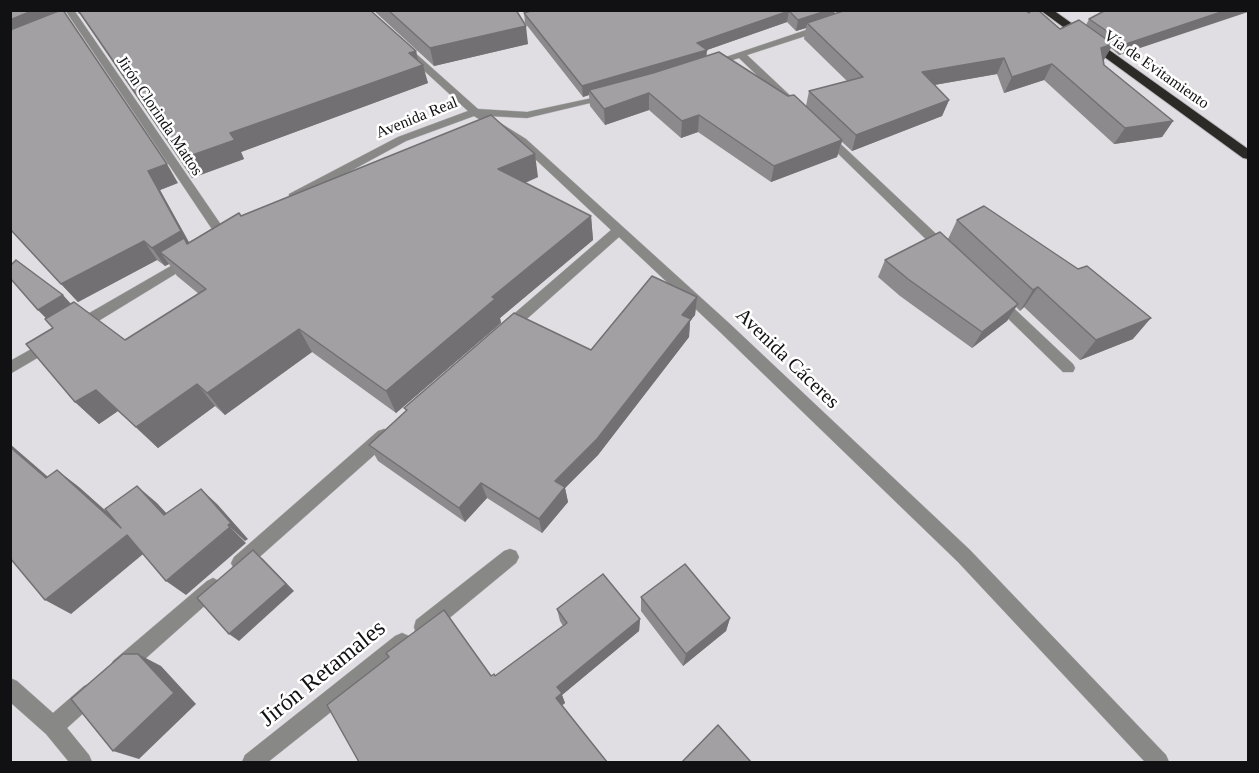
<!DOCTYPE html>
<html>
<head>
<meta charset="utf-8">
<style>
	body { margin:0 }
	#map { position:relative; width:1259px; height:773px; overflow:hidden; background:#e0dee2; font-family:"Times New Roman",serif }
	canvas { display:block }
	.frame { position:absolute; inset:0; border:12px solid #111012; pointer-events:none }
</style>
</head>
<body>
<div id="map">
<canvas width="1259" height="773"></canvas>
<div class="frame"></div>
</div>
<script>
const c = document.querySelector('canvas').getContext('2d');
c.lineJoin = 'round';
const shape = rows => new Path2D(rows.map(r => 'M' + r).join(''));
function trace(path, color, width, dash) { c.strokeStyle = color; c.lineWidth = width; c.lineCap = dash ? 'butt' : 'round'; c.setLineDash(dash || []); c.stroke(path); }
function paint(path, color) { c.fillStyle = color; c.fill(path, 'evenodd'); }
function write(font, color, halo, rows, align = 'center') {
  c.font = font + ' "Times New Roman",serif'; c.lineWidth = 5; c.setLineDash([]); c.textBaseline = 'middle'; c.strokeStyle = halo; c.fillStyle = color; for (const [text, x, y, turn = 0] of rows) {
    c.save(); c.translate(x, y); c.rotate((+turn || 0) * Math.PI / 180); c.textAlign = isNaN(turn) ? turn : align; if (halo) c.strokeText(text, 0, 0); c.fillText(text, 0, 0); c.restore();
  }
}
const street = shape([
	[65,10,74,10,228,235,230,238,228,241,220,241,65,10],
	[824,24,829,27,827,29,747,55,797,102,797,106,789,106,739,58,710,67,705,64,824,24],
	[407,51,413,51,478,109,527,112,611,94,611,98,527,118,489,116,526,139,730,324,970,550,1166,755,1169,762,1145,762,958,562,720,332,619,237,511,333,501,333,499,329,501,325,611,230,518,143,474,116,406,141,297,200,289,200,289,194,398,137,468,111,407,55,407,51],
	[825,132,829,133,949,246,950,249,949,252,939,252,821,137,821,133,825,132],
	[190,255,196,259,195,262,82,331,72,331,70,327,72,323,190,255],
	[998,296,1003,298,1073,364,1075,368,1073,372,1063,372,993,304,991,301,998,296],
	[51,338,56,339,58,343,56,347,10,374,10,361,51,338],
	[384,429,390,431,392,436,390,441,246,569,240,572,234,569,231,563,234,557,378,431,384,429],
	[510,549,516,551,519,557,516,563,430,634,423,636,416,634,414,627,416,620,504,551,510,549],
	[213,578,219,581,222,587,219,593,127,675,120,678,113,675,110,668,113,661,207,581,213,578],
	[402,633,409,636,412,643,409,650,268,762,242,762,245,755,395,636,402,633],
	[10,678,17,681,53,713,84,686,91,683,98,686,101,693,98,700,67,728,89,755,92,762,69,762,46,734,10,702,10,678]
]);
const highway = shape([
	[1040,10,1053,10,1248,149,1248,159,1243,158,1040,10]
]);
trace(street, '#bbb9bd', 1);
trace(highway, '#bbb9bd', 2);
paint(street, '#888886');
paint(highway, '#2b2a27');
paint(shape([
	[76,10,370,10,416,51,418,60,428,83,241,152,244,159,192,178,80,14,79,14],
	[373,10,516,10,528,44,434,66],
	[835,10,834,14,1029,13,1060,29,1086,25,1089,19,1248,10,1119,55,1111,48,1103,60,1104,65,1173,121,1162,137,1114,144,1044,80,1004,93,997,74,934,85,949,100,942,116,852,151,842,142,837,157,771,182,698,132,681,138,649,110,605,125,590,106,589,95,583,97,525,23,524,13],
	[787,22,796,31,806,28,804,39,847,81,809,91,806,106,706,56,707,50],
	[538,177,525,183,591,216,593,240,500,318,501,323,396,413,312,352,225,415,215,406,158,448,118,411,99,424,75,402,53,328,46,318,38,310,71,304,125,340,199,294,177,276,169,264,165,266,157,260,78,302,10,229,178,183,160,190,189,242,241,216],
	[957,220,1133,339,1080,360,1024,307,1020,311,1016,307,1007,321,972,348,900,296,878,277,885,260,948,239],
	[697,297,695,315,690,321,689,337,598,455,565,488,568,502,542,533,487,498,465,522,378,461,369,445,406,411,404,408,591,350],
	[641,597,730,618,726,631,683,666,641,611],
	[557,609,640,619,639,631,562,695,565,703,561,706,495,676,563,626,560,621]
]), '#8c8a8d');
paint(shape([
	[34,10,63,10,10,43,10,20],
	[829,10,835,10,833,19,807,23,806,28,796,31,798,20],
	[1227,10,1248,10,1248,12,1119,55,1126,44],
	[789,11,787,22,707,50,706,60,589,90,589,95,583,97,582,86,697,43],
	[526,26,528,44,434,66,430,48],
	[1113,44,1104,60,1092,64,1101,48],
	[416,51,419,66,423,65,428,83,241,152,244,159,192,178,181,159,230,133,409,53],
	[1004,58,997,74,917,88,922,72],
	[1052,64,1044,80,1004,93,1012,77],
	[649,93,649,110,605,125,604,109],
	[949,100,942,116,852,151,856,135],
	[699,115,698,132,681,138,682,121],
	[1173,121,1162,137,1114,144,1125,128],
	[842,140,837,157,771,182,774,166],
	[535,154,538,177,502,193,498,169],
	[167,164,178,183,160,190,193,250,160,252,169,264,165,266,152,248,148,171],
	[591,216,593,240,500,318,501,323,396,413,386,391,492,297],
	[144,241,157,260,78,302,61,284],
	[1038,287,1024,307,1020,311,1033,290],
	[63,295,82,316,58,330,38,310],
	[697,297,695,315,690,321,689,337,598,455,565,488,568,502,542,533,539,519,555,481,682,315],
	[1018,304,1007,321,972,348,982,332],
	[1151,318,1133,339,1080,360,1096,340],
	[299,329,312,352,225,415,207,393],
	[197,384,215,406,158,448,136,427],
	[96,390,118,411,99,424,75,402],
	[10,444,69,495,46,478,10,447],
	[57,470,79,487,142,543,121,528],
	[481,483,487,498,465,522,459,508],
	[137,486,157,503,183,531,164,515],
	[201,489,218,505,248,539,245,541,228,525],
	[230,527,246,543,186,595,166,581],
	[127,535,148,550,71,614,45,600],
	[262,558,294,591,239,641,229,634],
	[730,618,726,631,683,666,686,654],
	[640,619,639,631,562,695,565,703,559,708,556,698,557,687],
	[138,654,161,666,196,704,139,759,113,751]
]), '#727073');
const building = shape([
	[10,10,34,10,10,20,10,10],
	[61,10,63,10,167,164,148,171,181,231,152,248,144,241,61,284,10,229,10,30,61,10],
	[78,10,370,10,416,51,409,53,423,65,230,133,235,140,181,159,78,10],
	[388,10,516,10,526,26,430,48,388,10],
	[534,10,829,10,798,20,789,11,697,43,707,50,582,86,524,13,534,10],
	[846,10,1025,10,1029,13,1031,10,1038,10,1060,29,1079,20,1113,44,1101,48,1104,65,1173,121,1125,128,1052,64,1012,77,1004,58,922,72,949,100,856,135,809,91,863,77,807,23,846,10],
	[1106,10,1227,10,1126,44,1089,19,1106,10],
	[719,52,788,96,794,95,842,140,774,166,699,115,682,121,649,93,604,109,589,90,653,73,719,52],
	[491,115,535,154,498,169,591,216,492,297,495,299,386,391,299,329,207,393,197,384,136,427,96,390,75,402,26,344,53,328,45,319,74,302,125,340,206,289,160,252,184,238,187,244,239,213,241,216,491,115],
	[984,206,1078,269,1087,266,1151,318,1096,340,1038,287,1033,290,957,220,984,206],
	[940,232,1018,304,982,332,908,279,885,260,940,232],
	[16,260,63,295,38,310,10,278,10,266,16,260],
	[652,276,697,297,682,315,691,319,597,439,555,481,565,487,539,519,481,483,459,508,369,445,407,410,404,408,514,313,591,350,652,276],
	[10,447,46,478,57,470,121,528,105,509,137,486,164,515,201,489,231,523,228,525,230,527,166,581,127,535,45,600,10,558,10,447],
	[253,550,286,584,229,634,197,598,253,550],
	[685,564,730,618,686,654,641,597,685,564],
	[603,574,640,619,557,687,562,693,556,698,607,762,359,762,327,705,389,657,386,653,444,610,491,676,494,674,495,676,567,623,557,609,603,574],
	[123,654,138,654,174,693,113,751,71,699,123,654],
	[718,725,751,762,682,762,718,725]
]);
paint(building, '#a3a0a4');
trace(building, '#727073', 1.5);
write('16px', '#111012', '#fff', [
	["Vía de Evitamiento",1156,70,35],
	["Jirón Clorinda Mattos",159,116,56],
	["Avenida Real",417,118,-22]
]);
write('20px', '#111012', '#fff', [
	["Avenida Cáceres",787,359,44]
]);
write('24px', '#111012', '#fff', [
	["Jirón Retamales",323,674,-39]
]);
</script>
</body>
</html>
